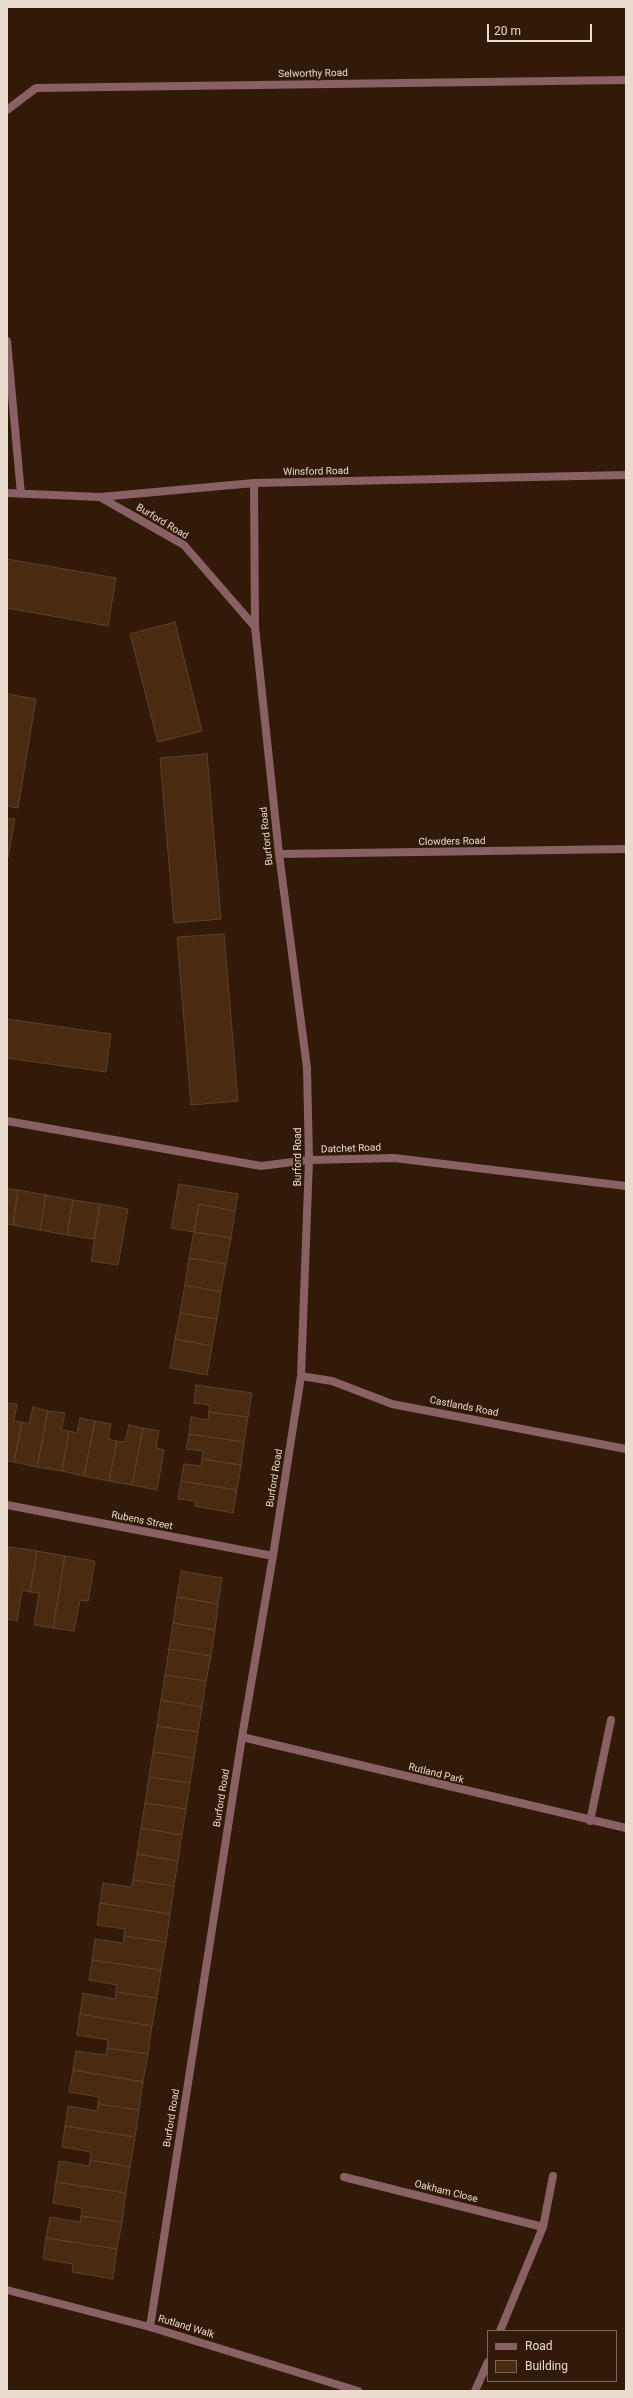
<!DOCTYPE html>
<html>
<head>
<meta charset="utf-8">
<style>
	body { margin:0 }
	#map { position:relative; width:633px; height:2398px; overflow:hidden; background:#311a07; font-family:Roboto,sans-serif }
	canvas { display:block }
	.frame { position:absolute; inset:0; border:8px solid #eadbcf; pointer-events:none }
	.legend { position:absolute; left:487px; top:2330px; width:130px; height:52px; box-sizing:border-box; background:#311a07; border:1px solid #7b6757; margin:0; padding:5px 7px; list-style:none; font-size:12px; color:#eadbcf }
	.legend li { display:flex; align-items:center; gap:8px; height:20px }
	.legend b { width:20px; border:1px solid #7b6757 }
	.scale { position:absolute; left:487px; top:24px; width:105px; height:18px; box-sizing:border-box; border:2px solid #eadbcf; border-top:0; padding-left:5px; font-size:12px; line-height:14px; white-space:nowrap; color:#eadbcf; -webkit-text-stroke:3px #311a07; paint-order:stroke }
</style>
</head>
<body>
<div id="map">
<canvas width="633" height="2398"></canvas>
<div class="frame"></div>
<ul class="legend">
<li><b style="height:5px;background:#896063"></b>Road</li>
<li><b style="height:11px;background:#482b11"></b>Building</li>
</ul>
<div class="scale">20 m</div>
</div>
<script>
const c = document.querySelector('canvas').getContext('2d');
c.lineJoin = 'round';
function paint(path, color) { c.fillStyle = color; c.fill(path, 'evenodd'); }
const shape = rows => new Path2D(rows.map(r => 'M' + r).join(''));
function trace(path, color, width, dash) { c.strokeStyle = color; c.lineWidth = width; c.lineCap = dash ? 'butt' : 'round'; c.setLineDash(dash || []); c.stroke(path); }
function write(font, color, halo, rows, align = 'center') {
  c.font = font + ' Roboto,sans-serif'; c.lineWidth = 4; c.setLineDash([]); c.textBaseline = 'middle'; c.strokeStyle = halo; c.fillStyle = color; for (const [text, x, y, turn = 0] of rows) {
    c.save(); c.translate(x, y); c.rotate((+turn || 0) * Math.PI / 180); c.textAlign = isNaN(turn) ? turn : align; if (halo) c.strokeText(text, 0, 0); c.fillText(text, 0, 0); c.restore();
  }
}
const building = shape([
	[7,559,116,578,108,626,7,608,7,559],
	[175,622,202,731,158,742,130,634,175,622],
	[7,694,36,699,18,808,7,806,7,694],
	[207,754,221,919,174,923,160,758,207,754],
	[7,818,15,819,7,862,7,818],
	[224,934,238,1101,191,1105,177,937,224,934],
	[7,1019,111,1034,106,1072,7,1058,7,1019],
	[179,1184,238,1194,235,1211,199,1204,194,1232,171,1228,179,1184],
	[7,1189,18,1190,13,1225,7,1224,7,1189],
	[18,1190,46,1195,40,1230,13,1225,18,1190],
	[46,1195,73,1200,67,1235,40,1230,46,1195],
	[73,1200,100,1204,94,1239,67,1235,73,1200],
	[100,1204,128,1209,118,1265,91,1261,100,1204],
	[199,1204,235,1211,231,1238,194,1232,199,1204],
	[194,1232,231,1238,226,1264,189,1258,194,1232],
	[189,1258,226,1264,221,1292,185,1285,189,1258],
	[185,1285,221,1292,217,1319,180,1313,185,1285],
	[180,1313,217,1319,212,1346,175,1339,180,1313],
	[175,1339,212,1346,207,1375,170,1368,175,1339],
	[196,1385,252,1393,248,1417,209,1412,210,1405,194,1403,196,1385],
	[7,1403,17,1404,14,1421,22,1422,14,1462,7,1461,7,1403],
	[33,1407,48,1411,37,1467,14,1462,22,1422,29,1424,33,1407],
	[48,1411,65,1413,61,1430,69,1431,62,1471,37,1467,48,1411],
	[209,1412,248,1417,244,1442,189,1434,191,1417,208,1420,209,1412],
	[80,1418,95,1421,84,1476,62,1471,69,1431,77,1433,80,1418],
	[95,1421,111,1424,108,1439,117,1441,109,1481,84,1476,95,1421],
	[129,1425,143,1428,132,1485,109,1481,117,1441,125,1442,129,1425],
	[143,1428,159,1431,156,1448,164,1450,157,1490,132,1485,143,1428],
	[189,1434,244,1442,241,1465,202,1459,203,1451,186,1449,189,1434],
	[202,1459,241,1465,237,1490,181,1481,184,1464,201,1466,202,1459],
	[181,1481,237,1490,233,1513,195,1506,195,1501,178,1499,181,1481],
	[9,1547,37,1551,30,1592,22,1590,17,1621,7,1619,9,1547],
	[37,1551,65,1556,53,1628,34,1625,39,1593,30,1592,37,1551],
	[65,1556,95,1561,88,1601,80,1600,74,1631,53,1628,65,1556],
	[181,1571,222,1578,218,1604,177,1597,181,1571],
	[177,1597,218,1604,215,1630,173,1623,177,1597],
	[173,1623,215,1630,211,1656,169,1649,173,1623],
	[169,1649,211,1656,206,1681,165,1675,169,1649],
	[165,1675,206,1681,202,1707,161,1700,165,1675],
	[161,1700,202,1707,198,1732,157,1726,161,1700],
	[157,1726,198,1732,194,1758,153,1752,157,1726],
	[153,1752,194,1758,190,1783,149,1777,153,1752],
	[149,1777,190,1783,186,1809,145,1803,149,1777],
	[145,1803,186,1809,182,1835,141,1828,145,1803],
	[141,1828,182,1835,178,1861,137,1854,141,1828],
	[137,1854,178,1861,174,1886,133,1880,137,1854],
	[133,1880,174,1886,170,1914,100,1903,103,1883,131,1887,133,1880],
	[100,1903,170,1914,166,1942,124,1936,125,1929,97,1925,100,1903],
	[124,1936,166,1942,161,1970,92,1960,95,1939,123,1943,124,1936],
	[92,1960,161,1970,157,1998,116,1992,117,1985,89,1980,92,1960],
	[116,1992,157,1998,152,2026,80,2014,83,1993,115,1999,116,1992],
	[80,2014,152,2026,148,2054,107,2048,108,2040,77,2035,80,2014],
	[107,2048,148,2054,143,2082,73,2070,76,2051,106,2055,107,2048],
	[73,2070,143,2082,139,2110,98,2104,99,2097,69,2092,73,2070],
	[98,2104,139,2110,135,2137,65,2126,68,2106,97,2111,98,2104],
	[65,2126,135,2137,130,2167,90,2160,91,2152,62,2147,65,2126],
	[90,2160,130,2167,126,2193,56,2182,59,2161,89,2166,90,2160],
	[56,2182,126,2193,122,2222,81,2216,82,2208,53,2203,56,2182],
	[81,2216,122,2222,117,2249,46,2238,50,2217,80,2222,81,2216],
	[46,2238,117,2249,113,2279,72,2272,73,2264,43,2259,46,2238]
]);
paint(building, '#482b11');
trace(building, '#5b422d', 1);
trace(shape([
	[590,1821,611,1720]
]), '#896063', 8);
trace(shape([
	[7,110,36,88,626,80],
	[7,341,21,494],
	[7,493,100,497,254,483,626,475],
	[100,497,184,545,255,627],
	[279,854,626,849],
	[7,1121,261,1166,309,1160,394,1158,626,1186],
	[301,1376,332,1381,392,1404,626,1449],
	[7,1505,273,1556],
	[242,1737,626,1828],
	[344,2177,543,2227],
	[7,2290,150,2327,358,2391],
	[150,2327,242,1737,273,1556,301,1376,309,1160,307,1068,279,854,255,627,254,483],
	[500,2331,543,2227,553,2176],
	[475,2391,488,2362]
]), '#896063', 8);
write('10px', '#eadbcf', '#311a07', [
	["Selworthy Road",313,74,-1],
	["Winsford Road",316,472,-1],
	["Burford Road",162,522,31],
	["Burford Road",267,836,-96],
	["Clowders Road",452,842,-1],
	["Datchet Road",351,1149,-2],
	["Burford Road",298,1157,-90],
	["Castlands Road",464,1407,11],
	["Burford Road",275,1478,-81],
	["Rubens Street",142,1521,11],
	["Rutland Park",436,1774,14],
	["Burford Road",222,1798,-81],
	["Burford Road",172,2118,-81],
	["Oakham Close",446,2192,14],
	["Rutland Walk",186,2327,17]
]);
</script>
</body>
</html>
